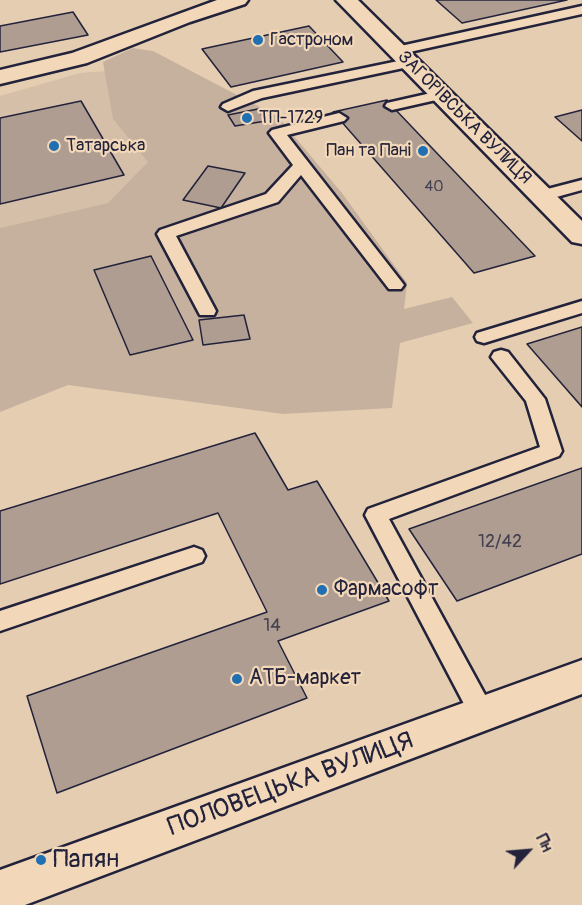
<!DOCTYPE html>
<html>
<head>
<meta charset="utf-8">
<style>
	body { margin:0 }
	#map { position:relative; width:582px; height:905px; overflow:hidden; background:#e5cdb2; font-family:Pangolin,sans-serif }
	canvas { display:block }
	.north { position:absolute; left:498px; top:821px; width:60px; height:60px; -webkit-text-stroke:4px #f2d8b9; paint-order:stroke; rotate:64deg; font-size:16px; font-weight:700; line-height:24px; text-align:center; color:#22223b }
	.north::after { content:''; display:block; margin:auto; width:21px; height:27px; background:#22223b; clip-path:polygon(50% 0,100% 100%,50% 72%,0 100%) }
</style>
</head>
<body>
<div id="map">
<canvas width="582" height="905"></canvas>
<div class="north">Пн</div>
</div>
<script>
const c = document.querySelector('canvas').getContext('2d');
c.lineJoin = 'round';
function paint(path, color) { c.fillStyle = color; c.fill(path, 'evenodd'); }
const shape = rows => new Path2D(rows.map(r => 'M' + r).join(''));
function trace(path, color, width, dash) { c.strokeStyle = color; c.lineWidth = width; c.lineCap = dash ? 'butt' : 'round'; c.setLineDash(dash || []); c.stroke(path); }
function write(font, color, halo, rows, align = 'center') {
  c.font = font + ' Pangolin,sans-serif'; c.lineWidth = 4.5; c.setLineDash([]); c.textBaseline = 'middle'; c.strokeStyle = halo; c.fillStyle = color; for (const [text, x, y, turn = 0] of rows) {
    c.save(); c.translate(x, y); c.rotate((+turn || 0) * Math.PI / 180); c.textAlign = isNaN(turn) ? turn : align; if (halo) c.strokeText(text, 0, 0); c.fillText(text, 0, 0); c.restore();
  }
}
paint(shape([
	[122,70,165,190,0,228,0,96,80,73]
]), '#d5bfa8');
paint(shape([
	[133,48,153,51,277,116,342,193,407,283,404,309,452,297,473,323,400,343,392,408,283,414,68,385,0,412,0,228,108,203,148,162,113,119,103,62]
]), '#c5b19e');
const building = shape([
	[436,0,567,0,462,23,436,0],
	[73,12,88,35,0,52,0,26,73,12],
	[309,26,343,62,231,87,202,49,309,26],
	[387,100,392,106,535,256,474,273,333,112,387,100],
	[81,101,124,175,0,204,0,118,81,101],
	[258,109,266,121,235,126,228,115,258,109],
	[582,110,582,141,555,117,582,110],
	[208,166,245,173,221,208,183,200,208,166],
	[151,256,193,340,130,355,94,270,151,256],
	[244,315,250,339,203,345,199,320,244,315],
	[582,327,582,407,527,344,582,327],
	[255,433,288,490,317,481,389,601,278,641,307,698,57,793,27,696,267,612,218,513,0,584,0,511,255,433],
	[582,468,582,554,457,601,409,529,582,468]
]);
paint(building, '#af9d91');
trace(building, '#22223b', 1.5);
const service = shape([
	[582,6,582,14,396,55,389,51,396,47,582,6],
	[408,59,415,63,413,66,262,98,228,111,221,107,223,104,253,91,408,59],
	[440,91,445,92,447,95,445,98,392,110,385,106,387,103,440,91],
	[339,113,347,118,344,121,287,135,401,281,404,285,401,289,389,289,301,175,278,202,176,236,216,311,214,315,200,315,157,234,160,230,266,194,293,165,269,133,272,130,339,113],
	[582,180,582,190,542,201,534,196,536,192,582,180],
	[582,301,582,313,484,343,477,341,475,337,477,333,582,301],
	[501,350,508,352,545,399,562,451,559,456,389,519,496,715,492,723,483,726,474,723,365,515,368,509,540,447,526,401,491,357,494,352,501,350],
	[194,547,202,550,205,556,202,562,0,631,0,611,194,547]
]);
const minor = shape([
	[217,0,248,0,245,4,190,22,87,63,0,84,0,70,72,53,217,0],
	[336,0,358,0,582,221,582,244,572,242,336,0],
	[582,660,582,694,25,905,0,905,0,870,582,660]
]);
trace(service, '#22223b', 5);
trace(minor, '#22223b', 5);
paint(service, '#f2d8b9');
paint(minor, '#f2d8b9');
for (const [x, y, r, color] of [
	[258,40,6,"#1f6fb2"],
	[247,118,6,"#1f6fb2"],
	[54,146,6,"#1f6fb2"],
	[423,151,6,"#1f6fb2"],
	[322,590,6,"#1f6fb2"],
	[237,679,6,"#1f6fb2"],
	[41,860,6,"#1f6fb2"]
]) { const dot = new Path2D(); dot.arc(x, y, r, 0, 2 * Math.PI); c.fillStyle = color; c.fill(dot); trace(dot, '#f2d8b9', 2); }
write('15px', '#454150', null, [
	["40",434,187]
]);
write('18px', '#22223b', '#f2d8b9', [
	["Гастроном",270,40],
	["ТП-1729",259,118],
	["Татарська",66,146],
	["Пан та Пані",411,151,"right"]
], 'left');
write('18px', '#22223b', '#f2d8b9', [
	["ЗАГОРІВСЬКА ВУЛИЦЯ",464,118,45]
]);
write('18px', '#454150', null, [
	["12/42",500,542],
	["14",272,626]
]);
write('21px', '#22223b', '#f2d8b9', [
	["Фармасофт",334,590],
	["АТБ-маркет",249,679]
], 'left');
write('26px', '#22223b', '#f2d8b9', [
	["ПОЛОВЕЦЬКА ВУЛИЦЯ",291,785,-20]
]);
write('26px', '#22223b', '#f2d8b9', [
	["Папян",53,860]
], 'left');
</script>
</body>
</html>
